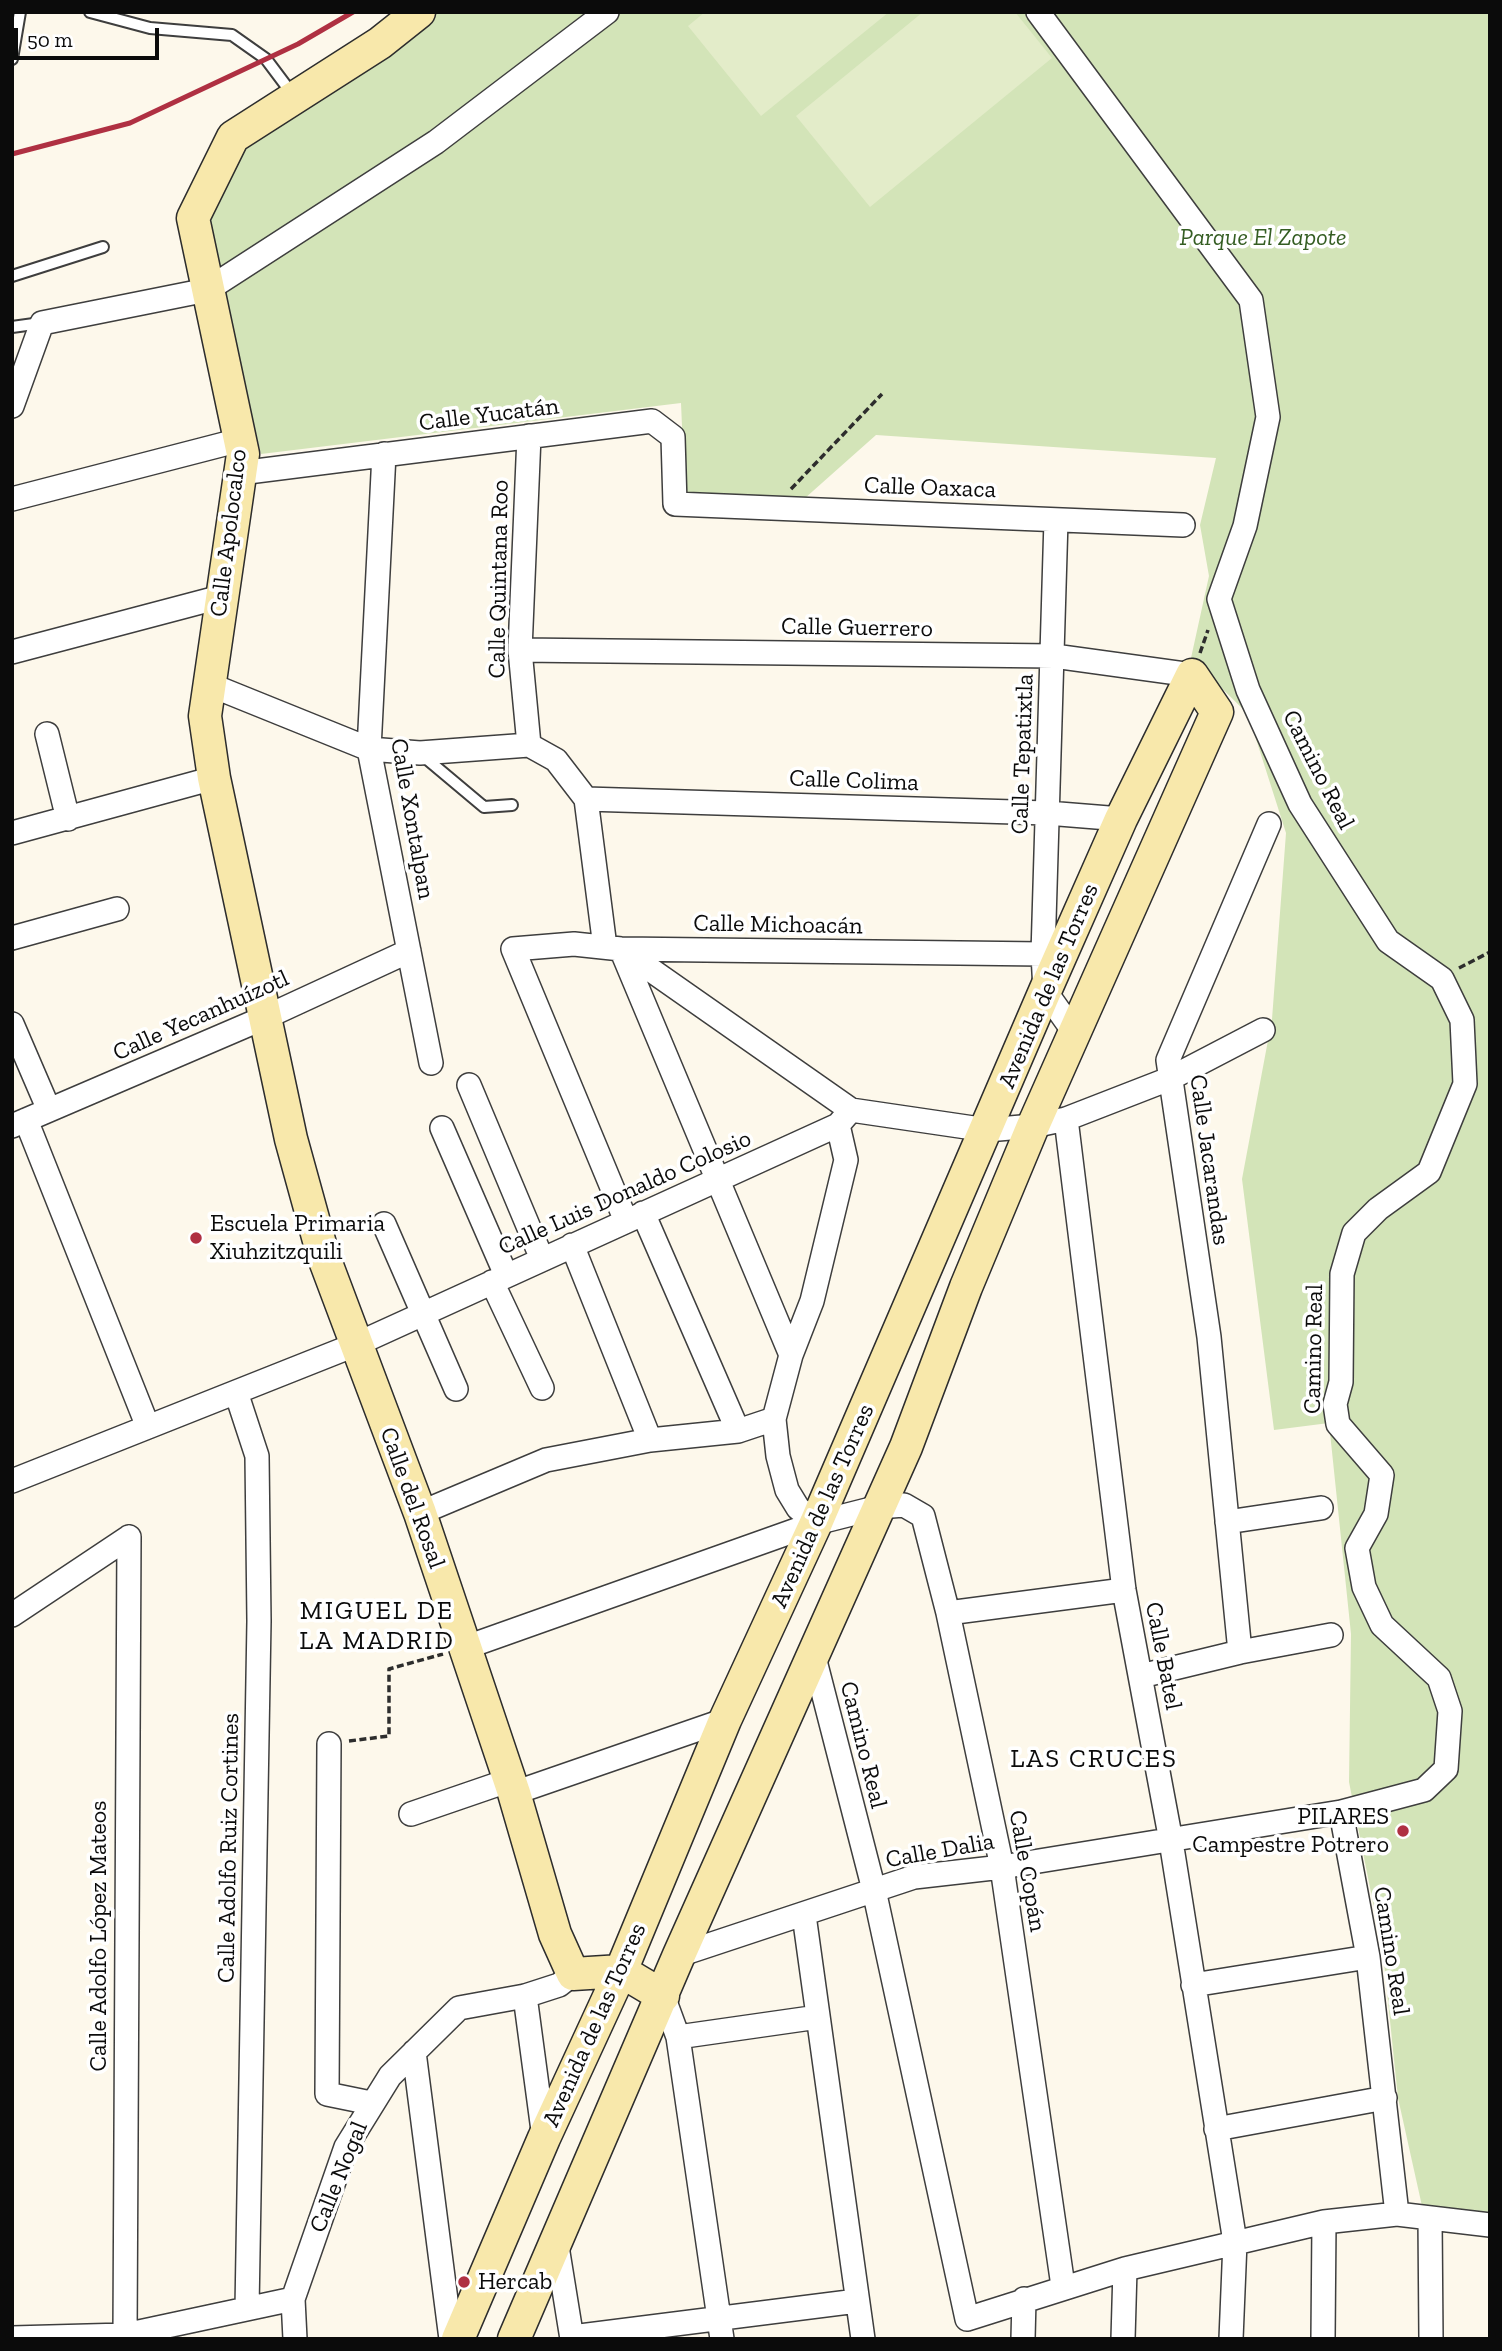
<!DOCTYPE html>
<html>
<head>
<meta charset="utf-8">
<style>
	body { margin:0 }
	#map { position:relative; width:1502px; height:2351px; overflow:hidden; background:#fdf8eb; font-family:"Zilla Slab",serif }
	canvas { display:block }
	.frame { position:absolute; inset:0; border:14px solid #0b0b0b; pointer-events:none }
	.scale { position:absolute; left:14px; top:28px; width:145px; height:32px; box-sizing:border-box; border:4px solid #0b0b0b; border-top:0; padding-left:9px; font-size:21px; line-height:24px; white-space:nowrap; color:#0b0b0b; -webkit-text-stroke:5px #fff; paint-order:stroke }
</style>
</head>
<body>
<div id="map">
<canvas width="1502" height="2351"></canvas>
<div class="frame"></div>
<div class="scale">50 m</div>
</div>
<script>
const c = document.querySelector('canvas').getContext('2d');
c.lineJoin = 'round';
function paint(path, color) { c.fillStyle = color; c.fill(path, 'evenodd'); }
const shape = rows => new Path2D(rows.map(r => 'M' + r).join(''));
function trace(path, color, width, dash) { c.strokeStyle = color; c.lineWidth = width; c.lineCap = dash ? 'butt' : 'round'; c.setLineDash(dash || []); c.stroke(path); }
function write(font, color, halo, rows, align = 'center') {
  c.font = font + ' "Zilla Slab",serif'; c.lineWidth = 7; c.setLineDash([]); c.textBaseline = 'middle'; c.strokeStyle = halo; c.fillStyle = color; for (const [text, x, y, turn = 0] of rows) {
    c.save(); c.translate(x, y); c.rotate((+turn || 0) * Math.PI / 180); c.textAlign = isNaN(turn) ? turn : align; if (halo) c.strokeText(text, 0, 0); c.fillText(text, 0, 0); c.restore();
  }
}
paint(shape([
	[435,12,1490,12,1490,2216,1424,2215,1398,2098,1383,1953,1349,1782,1351,1634,1329,1423,1274,1430,1242,1179,1272,1019,1286,833,1248,714,1191,658,1209,576,1200,525,1216,458,876,435,804,499,685,497,681,403,261,454,205,220,238,141,386,48]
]), '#d3e4b8');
paint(shape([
	[705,12,889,12,761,116,688,26],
	[923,12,1015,12,1052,58,870,207,796,116]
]), '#e3ecc9');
const lane = shape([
	[90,12,150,28,232,35,266,59,293,95],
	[12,59,20,12],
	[12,276,103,247],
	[12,327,41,323],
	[422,755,484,807,512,805]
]);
const street = shape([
	[12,406,42,323,207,290,436,142,607,12],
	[529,436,520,650,529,745,556,760,586,799,605,947],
	[384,454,369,749,431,1063],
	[240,473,652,421,673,437,675,504,1183,525],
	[12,499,240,440],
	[1056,520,1043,954,1045,991,1074,1032],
	[520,650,1054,656,1192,675],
	[12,652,224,596],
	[208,684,369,749,420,753,529,745],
	[47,734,68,819],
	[586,799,1047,813,1121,819],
	[12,833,214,778],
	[12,938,117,909],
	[621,949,791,1355],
	[621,949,851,1110],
	[12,1024,49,1110],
	[469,1085,542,1259],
	[1066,1119,1124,1590,1171,1841,1235,2242,1231,2339],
	[26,1120,148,1427],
	[12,1126,266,1017,409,951],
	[442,1128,506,1275],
	[643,1213,738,1431],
	[626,1221,513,949,574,944,621,949,1043,954],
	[384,1224,456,1389],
	[572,1245,650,1440],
	[492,1282,542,1388],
	[236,1392,257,1456,259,1621,247,2308],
	[12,1481,357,1344,838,1125,851,1110,987,1130,1033,1126,1066,1119,1169,1079,1263,1030],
	[420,1513,546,1460,650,1440,738,1431,774,1419],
	[1227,1522,1321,1508],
	[816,1523,798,1508,787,1490,778,1456,774,1419,791,1355,812,1301,846,1160,838,1125],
	[948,1613,1124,1590],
	[12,1615,129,1537],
	[464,1648,816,1523,879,1507,904,1505,923,1516,948,1613,1002,1867,1063,2286],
	[1240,1652,1209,1337,1168,1060,1269,824],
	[813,1653,874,1890,967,2319,1125,2269,1324,2222,1397,2214,1490,2225],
	[1141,1676,1240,1652,1331,1635],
	[329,1744,327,2094,371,2103],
	[514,1793,725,1720],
	[1341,1812,1368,1957,1397,2214],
	[411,1814,510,1780],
	[804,1915,863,2339],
	[679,1955,914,1877,1002,1867,1341,1812,1424,1790,1446,1769,1450,1711,1439,1678,1382,1625,1364,1587,1357,1548,1376,1514,1382,1475,1338,1424,1335,1404,1341,1382,1342,1274,1354,1233,1378,1209,1429,1172,1465,1084,1462,1020,1442,979,1388,941,1300,804,1248,690,1219,599,1245,526,1268,417,1251,300,1038,12],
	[1193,1985,1368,1957],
	[525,1996,544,2138],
	[663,1996,678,2037,722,2339],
	[678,2037,818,2017],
	[414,2052,451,2339],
	[1216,2129,1385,2098],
	[1430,2218,1431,2339],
	[556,2240,572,2339],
	[125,2335,129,1537],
	[572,2337,857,2301],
	[12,2338,125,2335,293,2299],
	[295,2339,293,2299,346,2147,390,2076,459,2008,525,1996,559,1985,573,1974],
	[1023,2339,1024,2299],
	[1123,2339,1125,2269],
	[1323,2339,1324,2222]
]);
const secondary = shape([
	[419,12,380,43,233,137,193,218,243,454,205,716,214,778,291,1139,323,1255,420,1513,514,1793,555,1934,573,1974,621,1971,663,1996],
	[458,2339,544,2138,621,1971,725,1720,816,1523,1045,991,1121,819,1192,675,1217,712,1033,1126,966,1287,906,1447,679,1955,514,2339]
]);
trace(lane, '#3e3e3e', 14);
trace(street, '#3e3e3e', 26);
trace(secondary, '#2d2d2d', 35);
trace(shape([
	[791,489,882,394],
	[1200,653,1208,630],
	[1459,968,1490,952],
	[349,1741,389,1736,389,1669,443,1654]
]), '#2d2d2d', 3.5, [7, 3.5]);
trace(lane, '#fff', 10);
trace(street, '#fff', 23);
trace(secondary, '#f8e8ab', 32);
trace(shape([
	[12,154,130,123,298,44,353,12]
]), '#af3042', 5);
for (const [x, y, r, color] of [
	[196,1238,7,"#af3042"],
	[1403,1831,7,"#af3042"],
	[464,2282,7,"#af3042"]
]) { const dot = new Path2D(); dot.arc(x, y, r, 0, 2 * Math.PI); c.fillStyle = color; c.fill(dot); trace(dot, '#fff', 2.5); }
write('italic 24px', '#345d22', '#fff', [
	["Parque El Zapote",1263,238]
]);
write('24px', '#0b0b0b', '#fff', [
	["Calle Yucatán",489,415,-7],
	["Calle Oaxaca",930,488,2],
	["Calle Apolocalco",229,533,-83],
	["Calle Quintana Roo",499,579,-89],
	["Calle Guerrero",857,628,1],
	["Calle Tepatixtla",1023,754,-88],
	["Camino Real",1318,770,63],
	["Calle Colima",854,781,2],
	["Calle Xontalpan",412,819,80],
	["Calle Michoacán",778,925,1],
	["Avenida de las Torres",1049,986,-67],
	["Calle Yecanhuízotl",201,1016,-24],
	["Calle Jacarandas",1209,1160,82],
	["Calle Luis Donaldo Colosio",625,1193,-24],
	["Camino Real",1314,1349,-89],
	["Calle del Rosal",412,1498,70],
	["Avenida de las Torres",823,1506,-66],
	["Calle Batel",1163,1656,79],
	["Camino Real",863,1745,76],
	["Calle Adolfo Ruiz Cortines",229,1848,-89],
	["Calle Dalia",940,1851,-10],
	["Calle Copán",1027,1871,80],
	["Calle Adolfo López Mateos",99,1936,-90],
	["Camino Real",1391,1951,81],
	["Avenida de las Torres",595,2025,-66],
	["Calle Nogal",339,2177,-68]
]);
write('24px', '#0b0b0b', '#fff', [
	["Escuela Primaria",210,1224],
	["Xiuhzitzquili",210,1252],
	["PILARES",1389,1817,"right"],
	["Campestre Potrero",1389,1845,"right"],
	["Hercab",478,2282]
], 'left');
c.letterSpacing = '2px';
write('26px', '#0b0b0b', '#fff', [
	["MIGUEL DE",377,1612],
	["LA MADRID",377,1642],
	["LAS CRUCES",1094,1760]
]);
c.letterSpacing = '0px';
</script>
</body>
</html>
